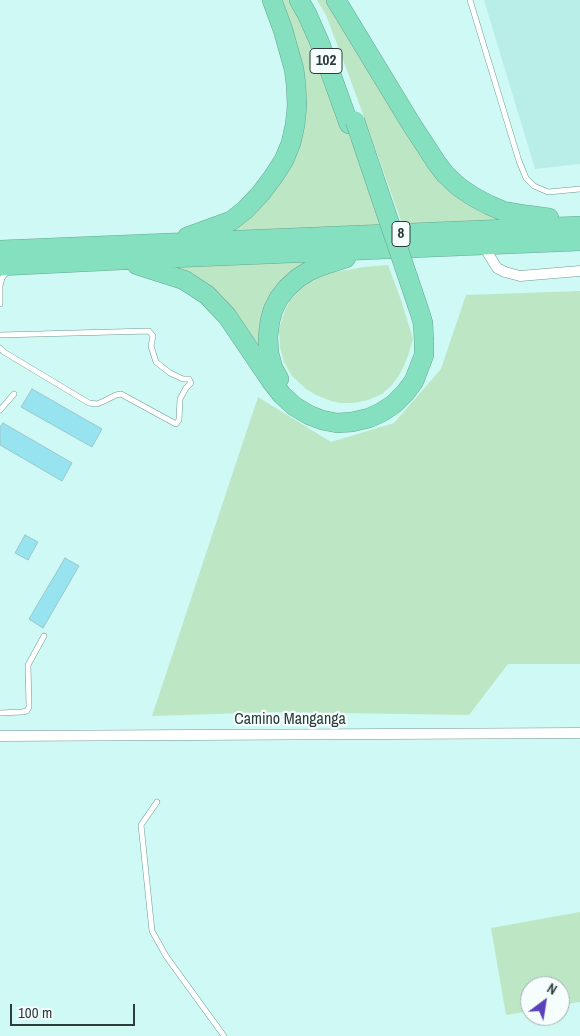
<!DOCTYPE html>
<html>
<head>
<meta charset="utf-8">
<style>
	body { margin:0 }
	#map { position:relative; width:580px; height:1036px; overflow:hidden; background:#cef9f4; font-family:"Archivo Narrow",sans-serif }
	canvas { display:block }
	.north { position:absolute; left:520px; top:976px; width:50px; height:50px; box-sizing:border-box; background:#f5fefd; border:1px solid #a4b0af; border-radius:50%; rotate:31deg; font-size:14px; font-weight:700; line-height:20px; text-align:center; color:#2b3c3a }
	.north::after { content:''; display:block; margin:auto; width:18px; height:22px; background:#5b42ba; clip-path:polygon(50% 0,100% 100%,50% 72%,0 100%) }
	.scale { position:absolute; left:10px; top:1004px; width:125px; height:22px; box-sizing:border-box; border:2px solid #2b3c3a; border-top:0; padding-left:6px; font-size:15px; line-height:18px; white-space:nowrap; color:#2b3c3a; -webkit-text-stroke:4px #f5fefd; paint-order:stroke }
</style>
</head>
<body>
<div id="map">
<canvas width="580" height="1036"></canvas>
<div class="north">N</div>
<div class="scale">100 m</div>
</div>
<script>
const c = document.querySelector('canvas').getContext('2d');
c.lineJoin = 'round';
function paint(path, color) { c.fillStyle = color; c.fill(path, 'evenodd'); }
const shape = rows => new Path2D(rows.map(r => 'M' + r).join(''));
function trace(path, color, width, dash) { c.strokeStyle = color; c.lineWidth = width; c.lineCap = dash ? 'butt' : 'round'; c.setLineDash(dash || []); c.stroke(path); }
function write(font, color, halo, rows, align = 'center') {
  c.font = font + ' "Archivo Narrow",sans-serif'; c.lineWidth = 4.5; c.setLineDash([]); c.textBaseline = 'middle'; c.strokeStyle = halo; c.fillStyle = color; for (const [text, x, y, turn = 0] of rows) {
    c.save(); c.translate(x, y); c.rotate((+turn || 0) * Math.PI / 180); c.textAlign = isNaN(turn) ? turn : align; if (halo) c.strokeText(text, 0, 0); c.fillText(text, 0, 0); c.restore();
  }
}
paint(shape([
	[484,0,580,0,580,164,535,169]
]), '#b9ede8');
paint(shape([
	[275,0,290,0,319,61,355,150,382,226,203,236,231,225,297,132],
	[317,0,332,0,447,178,529,220,403,226,351,81,326,15],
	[309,259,306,262,290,272,274,290,262,350,241,319,228,303,216,291,183,273,172,266],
	[388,265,402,303,413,339,409,353,404,366,398,377,391,386,382,394,368,400,354,403,340,403,331,401,316,395,306,389,292,376,284,362,280,347,279,329,284,313,290,300,306,284,316,277,329,273,364,267],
	[580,291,580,664,508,664,469,715,276,712,152,716,258,397,331,442,394,423,441,369,466,295],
	[580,912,580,1002,560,1005,560,986,530,986,530,1011,506,1015,491,928]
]), '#bde6c4');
const building = shape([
	[32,389,102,429,92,447,21,407,32,389],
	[3,423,72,463,62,481,0,445,0,427,3,423],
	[25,535,38,542,28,560,15,553,25,535],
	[65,558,79,566,43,628,29,619,65,558]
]);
paint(building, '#97e3ef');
trace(building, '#9dc5cc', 1);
const lane = shape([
	[470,0,519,161,526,178,534,186,548,192,580,189],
	[0,304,0,286,2,278,7,272],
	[0,335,149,331,153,336,151,346,156,362,170,373,183,379,189,379,191,383,186,388,180,399,179,420,176,424,121,394,116,395,104,401,97,404,89,403,4,352,0,348],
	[0,410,14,394],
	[0,713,22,712,27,711,29,707,28,665,44,636],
	[157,802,141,825,152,931,166,956,224,1036]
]);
const street = shape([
	[483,245,497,268,505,272,520,276,580,271],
	[0,736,580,733]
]);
const highway = shape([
	[299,0,307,14,319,41,349,124],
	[336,0,410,122,436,162,445,174,459,187,474,197,489,205,503,211,527,215,549,218],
	[187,237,231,221,245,210,261,193,273,177,284,160,291,143,295,125,297,106,296,85,294,69,283,30,272,0],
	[0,250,580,226],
	[137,265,184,280,207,295,227,316,271,381,282,395,294,406,309,415,322,420,337,423,352,422,369,418,382,412,394,404,405,393,414,381,424,355,424,341],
	[0,266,122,260,580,241],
	[279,379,273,368,269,353,268,337,270,321,273,310,279,298,287,288,298,278,309,271,321,266,346,258]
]);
trace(lane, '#709894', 6);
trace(street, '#709894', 11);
trace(highway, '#66a791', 20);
trace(lane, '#fff', 5);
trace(street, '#fff', 10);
trace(highway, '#85e0c0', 19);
const highwayBridge = shape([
	[355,121,420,313,423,323,424,341]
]);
trace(highwayBridge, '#66a791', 20, []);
trace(highwayBridge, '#85e0c0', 19);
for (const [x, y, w] of [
	[326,61,32],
	[401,234,18]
]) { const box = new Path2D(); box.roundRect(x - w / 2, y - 12.5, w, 25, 4); c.fillStyle = '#f5fefd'; c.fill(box); trace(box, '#2b3c3a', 1); }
write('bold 15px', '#2b3c3a', null, [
	["102",326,61],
	["8",401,234]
]);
write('16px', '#2b3c3a', '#f5fefd', [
	["Camino Manganga",290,720]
]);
</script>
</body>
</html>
